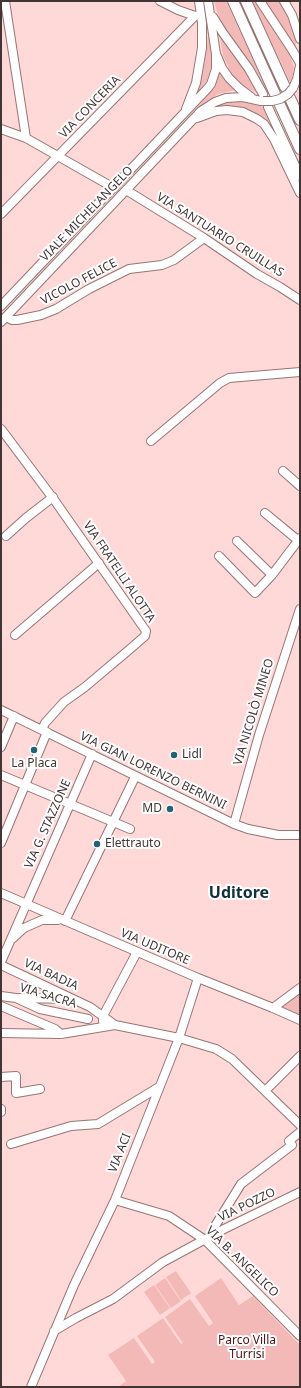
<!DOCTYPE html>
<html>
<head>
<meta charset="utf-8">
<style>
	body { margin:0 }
	#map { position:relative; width:301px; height:1388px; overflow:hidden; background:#ffd9d8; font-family:"Noto Sans",sans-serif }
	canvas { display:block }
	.frame { position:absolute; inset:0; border:2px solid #443535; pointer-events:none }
</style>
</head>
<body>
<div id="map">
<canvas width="301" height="1388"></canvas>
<div class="frame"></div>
</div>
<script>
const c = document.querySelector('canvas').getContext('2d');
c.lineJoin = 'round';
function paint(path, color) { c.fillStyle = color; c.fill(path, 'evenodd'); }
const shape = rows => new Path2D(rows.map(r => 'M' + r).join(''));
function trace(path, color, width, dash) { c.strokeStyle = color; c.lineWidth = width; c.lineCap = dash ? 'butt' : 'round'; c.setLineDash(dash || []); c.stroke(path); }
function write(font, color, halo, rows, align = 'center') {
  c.font = font + ' "Noto Sans",sans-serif'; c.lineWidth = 4; c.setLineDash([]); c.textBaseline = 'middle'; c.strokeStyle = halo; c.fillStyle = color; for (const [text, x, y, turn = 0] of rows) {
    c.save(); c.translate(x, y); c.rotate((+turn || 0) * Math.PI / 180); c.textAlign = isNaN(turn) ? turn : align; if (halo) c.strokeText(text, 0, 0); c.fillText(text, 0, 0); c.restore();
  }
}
paint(shape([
	[214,1,226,1,269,95,266,94,227,33,217,12],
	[252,1,257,1,290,54,294,68,293,74,290,82],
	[264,1,279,1,284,8,288,16,295,37,296,45,294,47],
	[208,37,209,37,211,52,211,67,207,80,196,95,203,72],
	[222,37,244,67,260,94,247,88,238,81,231,73,223,56,220,38],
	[220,72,235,90,218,94,197,108,213,89],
	[230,102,244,102,265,107,278,137,267,122,252,111,240,107,232,106,214,107],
	[300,992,300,1015,278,1008],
	[176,1271,191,1293,181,1300,166,1277],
	[165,1278,181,1301,171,1308,155,1285],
	[221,1278,239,1305,236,1307,253,1296,300,1345,300,1387,118,1387,126,1381,108,1355,134,1338,152,1364,155,1362,137,1336,163,1318,181,1344,183,1343,165,1317,190,1299,209,1326,213,1323,195,1296],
	[154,1285,170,1308,160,1315,144,1292]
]), '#f3b9b7');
const minor = shape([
	[5,1,26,138],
	[160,1,178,10,195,16],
	[260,1,291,48,300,63],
	[284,1,292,15,300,39],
	[213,17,223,33,249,69,263,94],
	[217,56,222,68,229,78,239,88,251,97],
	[293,88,297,79,300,66],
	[268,107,300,176],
	[186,109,196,83,202,48,202,23,199,1],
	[197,118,216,111,227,110,243,112,257,119,264,124,274,139,300,193],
	[1,129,26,138,114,188],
	[126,190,204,238,257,274,280,287,300,300],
	[1,214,195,16],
	[1,306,207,89,211,84,216,69,216,54,208,1],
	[6,317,12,320,17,320,41,315,56,309,89,289,129,269,162,265,174,260,204,238],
	[1,322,201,111,215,102,226,98,243,97,261,101],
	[1,429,55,501,146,631,145,636,130,649,85,687,64,702,45,723,42,730],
	[151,441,220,383,229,378,300,372],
	[283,471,300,486],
	[265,513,300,542],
	[6,536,26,518,53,497],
	[237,541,272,575],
	[219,556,255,593,272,575,300,538],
	[15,635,99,563],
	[1,710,234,824,248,829,278,835,300,835],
	[1,747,14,716],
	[1,775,130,829],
	[234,824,259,735,300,609],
	[1,843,47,732],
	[1,893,198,978,273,1008,300,1020],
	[65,921,135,777],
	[13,938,24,928,42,920,58,920],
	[1,962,92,754],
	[1,965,90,1007,115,1025],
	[1,996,16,998,40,1009,88,1019],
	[20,998,71,999],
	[1,1006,55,1029,61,1034],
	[273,1008,300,988],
	[103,1021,103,1016,137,952],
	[1,1033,61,1034,115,1025,179,1038,216,1049,232,1059,300,1125],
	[1,1077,16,1076,16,1093,40,1089],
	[266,1090,300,1056],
	[1,1109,1,1112],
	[11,1144,71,1126,98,1124,159,1087],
	[115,1200,169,1216,205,1240,300,1336],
	[215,1234,215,1226,241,1184,292,1145,289,1141,300,1132],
	[54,1331,76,1318,113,1299,163,1262,224,1229,300,1192],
	[31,1387,74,1285,115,1200,179,1038,198,978]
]);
const major = shape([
	[233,1,275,94],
	[246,1,285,87],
	[290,98,300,120],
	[280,105,300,149]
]);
trace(minor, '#967574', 10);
trace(major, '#967574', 12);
trace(minor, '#fff', 8);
trace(major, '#fff', 10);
const minorBridge = shape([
	[263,101,272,101,280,99,288,94,293,88]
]);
trace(minorBridge, '#967574', 10, []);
trace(minorBridge, '#fff', 8);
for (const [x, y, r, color] of [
	[34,750,4,"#226477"],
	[174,755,4,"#226477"],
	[170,809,4,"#226477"],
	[97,844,4,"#226477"]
]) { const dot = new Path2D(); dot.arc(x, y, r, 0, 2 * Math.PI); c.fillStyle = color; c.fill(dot); trace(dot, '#fff', 1.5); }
write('12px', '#443535', '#fff', [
	["VIA CONCERIA",90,107,-46],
	["VIALE MICHELANGELO",87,214,-46],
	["VIA SANTUARIO CRUILLAS",220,235,32],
	["VICOLO FELICE",79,282,-28],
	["VIA FRATELLI ALOTTA",119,572,56],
	["VIA NICOLÒ MINEO",254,712,-73],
	["VIA GIAN LORENZO BERNINI",153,771,26],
	["VIA G. STAZZONE",48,824,-66],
	["VIA UDITORE",155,947,23],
	["VIA BADIA",51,975,25],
	["VIA SACRA",48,996,17],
	["VIA ACI",120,1153,-68],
	["VIA POZZO",247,1205,-26],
	["VIA B. ANGELICO",242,1262,44]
]);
write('12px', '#443535', '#fff', [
	["Lidl",182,755],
	["La Placa",34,764,"center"],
	["MD",162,809,"right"],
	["Elettrauto",105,844]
], 'left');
write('12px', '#511218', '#fff', [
	["Parco Villa",247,1341],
	["Turrisi",247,1355]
]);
write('bold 16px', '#113039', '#fff', [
	["Uditore",239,893]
]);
</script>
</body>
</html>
